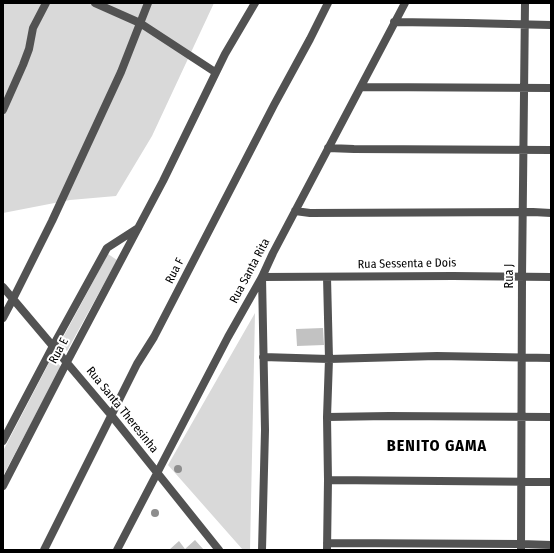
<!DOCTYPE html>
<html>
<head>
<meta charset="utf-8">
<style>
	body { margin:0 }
	#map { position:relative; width:554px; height:553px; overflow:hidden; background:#fff; font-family:"Fira Sans Condensed",sans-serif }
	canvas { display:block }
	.frame { position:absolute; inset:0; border:4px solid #000; pointer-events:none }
</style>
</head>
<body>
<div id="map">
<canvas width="554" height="553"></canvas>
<div class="frame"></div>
</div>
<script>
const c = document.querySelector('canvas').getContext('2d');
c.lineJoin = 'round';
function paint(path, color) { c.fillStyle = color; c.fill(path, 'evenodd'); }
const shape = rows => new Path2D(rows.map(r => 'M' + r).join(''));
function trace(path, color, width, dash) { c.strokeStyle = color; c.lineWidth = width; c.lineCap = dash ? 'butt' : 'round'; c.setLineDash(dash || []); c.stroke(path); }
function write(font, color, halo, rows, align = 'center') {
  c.font = font + ' "Fira Sans Condensed",sans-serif'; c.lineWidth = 4; c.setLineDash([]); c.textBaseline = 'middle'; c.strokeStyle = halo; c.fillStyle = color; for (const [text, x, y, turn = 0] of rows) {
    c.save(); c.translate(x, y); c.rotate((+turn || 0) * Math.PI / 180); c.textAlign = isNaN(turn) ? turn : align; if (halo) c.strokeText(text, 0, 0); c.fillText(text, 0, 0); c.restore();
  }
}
paint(shape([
	[3,3,214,3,152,136,116,196,70,200,3,213],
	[108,254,117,260,67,351,59,345],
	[255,313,250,550,243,550,168,465],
	[52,357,61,367,3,476,3,451]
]), '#d9d9d9');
paint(shape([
	[323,328,324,345,297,346,296,329],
	[195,540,204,550,169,550,179,541,185,549]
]), '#c2c2c2');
trace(shape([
	[95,3,140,23,215,72],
	[394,22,467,23,551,25],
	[361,87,551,88],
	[3,110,23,65,29,49,33,28,46,3],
	[328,148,354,149,551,150],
	[295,211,310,213,533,212,551,213],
	[327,277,329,359,327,417,328,480,327,550],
	[3,287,111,415,219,550],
	[3,318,13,299,52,221,121,72,148,3],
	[263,357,329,359,437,356,551,358],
	[327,417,389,416,551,417],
	[3,441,53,346,107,248,138,228],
	[328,480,551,482],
	[3,486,67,362,163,181,225,54,255,3],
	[327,543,521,544,551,545],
	[44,550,137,364,154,337,274,105,310,39,328,3],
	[117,550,228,337,262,277,273,253,405,3],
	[262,550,265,430,262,277,453,276,551,277],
	[521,550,522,277,525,3]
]), '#525252', 8);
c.fillStyle = '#8d8d8d';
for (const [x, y] of [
	[178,469],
	[155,513]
]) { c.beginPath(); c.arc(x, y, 4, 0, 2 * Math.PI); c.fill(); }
write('12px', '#000', '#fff', [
	["Rua Sessenta e Dois",407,264,-1],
	["Rua F",175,271,-63],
	["Rua Santa Rita",250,271,-62],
	["Rua J",510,276,-90],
	["Rua E",59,351,-62],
	["Rua Santa Theresinha",122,410,51]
]);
c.letterSpacing = '1px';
write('bold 16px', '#000', '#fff', [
	["BENITO GAMA",437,447]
]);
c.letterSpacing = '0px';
</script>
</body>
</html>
